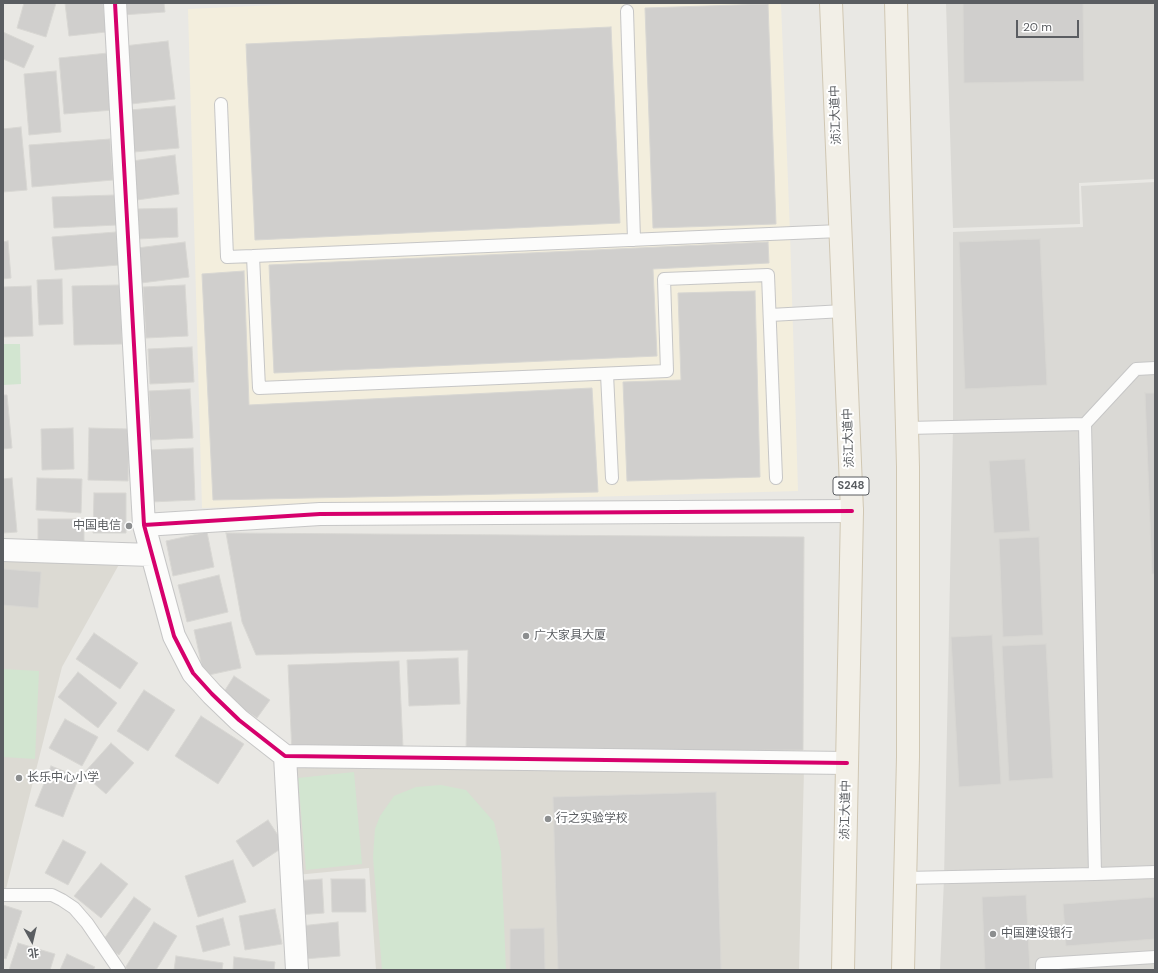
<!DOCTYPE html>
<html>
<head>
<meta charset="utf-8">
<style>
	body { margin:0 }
	#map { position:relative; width:1158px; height:973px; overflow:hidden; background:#e9e8e4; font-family:"DM Sans","Noto Sans SC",sans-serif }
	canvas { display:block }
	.frame { position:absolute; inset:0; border:4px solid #5a5d61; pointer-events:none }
	.north { position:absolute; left:12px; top:921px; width:40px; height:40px; -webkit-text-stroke:3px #fff; paint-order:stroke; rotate:172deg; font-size:11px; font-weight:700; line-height:16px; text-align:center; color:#5a5d61 }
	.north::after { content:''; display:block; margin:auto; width:14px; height:18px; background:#5a5d61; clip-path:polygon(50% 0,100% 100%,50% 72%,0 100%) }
	.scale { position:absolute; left:1016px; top:20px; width:63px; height:18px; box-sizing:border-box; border:2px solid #5a5d61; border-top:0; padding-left:5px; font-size:12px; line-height:14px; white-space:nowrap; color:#5a5d61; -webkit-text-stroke:3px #fff; paint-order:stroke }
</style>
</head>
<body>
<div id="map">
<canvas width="1158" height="973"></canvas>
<div class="frame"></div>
<div class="north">北</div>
<div class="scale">20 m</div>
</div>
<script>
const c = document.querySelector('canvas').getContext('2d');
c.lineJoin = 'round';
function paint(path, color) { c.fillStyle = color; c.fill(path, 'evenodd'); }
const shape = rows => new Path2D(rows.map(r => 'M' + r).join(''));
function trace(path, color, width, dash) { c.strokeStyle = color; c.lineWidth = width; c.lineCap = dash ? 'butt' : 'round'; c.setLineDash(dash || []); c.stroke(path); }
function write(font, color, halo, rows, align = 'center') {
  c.font = font + ' "DM Sans","Noto Sans SC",sans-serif'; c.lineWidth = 4; c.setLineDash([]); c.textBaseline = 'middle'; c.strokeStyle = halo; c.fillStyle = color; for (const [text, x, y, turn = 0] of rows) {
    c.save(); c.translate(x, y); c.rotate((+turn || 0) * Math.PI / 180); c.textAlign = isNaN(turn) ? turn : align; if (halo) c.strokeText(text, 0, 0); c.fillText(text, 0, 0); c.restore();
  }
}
paint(shape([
	[321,3,781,3,790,233,798,491,202,508,188,9]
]), '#f3eedd');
paint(shape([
	[946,3,1155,3,1155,179,1079,183,1080,224,953,228],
	[1155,182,1155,970,940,970,944,879,953,427,953,232,1083,227,1081,186]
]), '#dad9d5');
paint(shape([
	[3,555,122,559,62,667,6,889,3,889],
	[290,764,804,769,799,970,376,970,369,868,296,875]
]), '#dcdad3');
paint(shape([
	[3,344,20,344,21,384,3,385],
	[3,669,39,671,35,759,3,757],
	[354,772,362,864,306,870,298,778],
	[441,785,466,790,494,822,501,852,506,970,382,970,373,857,375,829,380,816,394,796,416,787]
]), '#d2e5d0');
const building = shape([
	[24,3,56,3,46,37,17,28,24,3],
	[65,3,103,3,106,32,69,36,65,3],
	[122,3,164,3,165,12,122,15,122,3],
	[963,3,1083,3,1084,81,964,83,963,3],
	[768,4,776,224,653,228,645,8,768,4],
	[611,27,620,223,255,240,246,44,611,27],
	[3,32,34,46,24,68,3,59,3,32],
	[168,41,175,99,131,104,124,46,168,41],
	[108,53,113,110,64,114,59,58,108,53],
	[56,71,61,132,29,135,24,74,56,71],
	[175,106,179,148,134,152,130,110,175,106],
	[21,127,27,190,3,192,3,129,21,127],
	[110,139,113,180,32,187,29,145,110,139],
	[175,155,179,194,137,200,132,161,175,155],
	[115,195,117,225,54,228,52,197,115,195],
	[177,208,178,237,138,239,137,209,177,208],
	[116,232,119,265,55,270,52,237,116,232],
	[1040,239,1047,385,965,389,959,242,1040,239],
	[8,241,11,278,3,279,3,242,8,241],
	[185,242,189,277,141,283,137,248,185,242],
	[768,242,769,263,653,269,657,356,274,373,269,265,768,242],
	[244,271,249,405,592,388,598,492,213,500,202,274,244,271],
	[62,279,63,324,39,325,37,280,62,279],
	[120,285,122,344,74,345,72,286,120,285],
	[185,285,188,336,146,338,143,287,185,285],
	[31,286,33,336,3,337,3,287,31,286],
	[755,291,760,477,627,481,623,382,681,380,678,293,755,291],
	[192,347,194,382,150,384,148,349,192,347],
	[190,389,193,438,151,440,149,391,190,389],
	[1145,393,1155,393,1155,574,1152,574,1145,393],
	[3,395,7,395,12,448,3,449,3,395],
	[73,428,74,469,42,470,41,429,73,428],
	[89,428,129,429,128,481,88,480,89,428],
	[193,448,195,500,151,502,149,450,193,448],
	[1025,459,1030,531,994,533,989,461,1025,459],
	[12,478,17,532,3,533,3,479,12,478],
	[37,478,82,479,81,513,36,510,37,478],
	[94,493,126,493,126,533,93,533,94,493],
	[38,519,84,519,84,541,38,541,38,519],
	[207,532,214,567,173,576,166,541,207,532],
	[226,533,804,537,803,750,466,752,468,650,256,655,242,622,226,533],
	[1039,537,1043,635,1003,637,999,539,1039,537],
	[3,569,41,572,38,608,3,605,3,569],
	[219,575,228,612,187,622,178,585,219,575],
	[231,622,241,668,204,676,194,630,231,622],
	[94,633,138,663,120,689,76,659,94,633],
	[992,635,1001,784,959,787,951,637,992,635],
	[1046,644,1053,778,1009,781,1002,646,1046,644],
	[458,658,460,704,409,706,407,660,458,658],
	[399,661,403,748,292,753,288,665,399,661],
	[78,672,117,703,98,728,58,697,78,672],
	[234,676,270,700,257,718,222,695,234,676],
	[144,690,175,710,148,751,117,731,144,690],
	[201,716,244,744,218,784,175,756,201,716],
	[65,719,98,737,82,766,49,748,65,719],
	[111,743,134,763,106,794,83,774,111,743],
	[51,766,79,777,63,817,35,806,51,766],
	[716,792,721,970,558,970,553,797,716,792],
	[268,820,285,846,253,867,236,841,268,820],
	[63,840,86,852,68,885,45,873,63,840],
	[233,860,246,902,198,917,185,876,233,860],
	[101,863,128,884,101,918,74,896,101,863],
	[322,879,324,913,297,915,294,881,322,879],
	[331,879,365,879,366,912,332,912,331,879],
	[1026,895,1030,970,985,970,982,897,1026,895],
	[134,897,151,909,119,955,101,943,134,897],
	[1155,897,1155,939,1066,946,1063,904,1155,897],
	[3,905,22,911,6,959,3,958,3,905],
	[275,909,282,944,245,950,239,916,275,909],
	[223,918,230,945,203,952,196,926,223,918],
	[154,922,177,936,156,970,129,970,125,968,154,922],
	[338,922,340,956,304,959,300,926,338,922],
	[544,928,545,970,510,970,510,929,544,928],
	[18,943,55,954,50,970,9,970,18,943],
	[67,954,95,967,93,970,60,970,67,954],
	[176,956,223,963,222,970,174,970,176,956],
	[234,957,275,962,274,970,233,970,234,957]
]);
paint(building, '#d0cfcd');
trace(building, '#d8d7d3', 1);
const service = shape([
	[627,11,634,240],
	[221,104,227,257,253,256],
	[770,315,844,311],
	[607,374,612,478],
	[1085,424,1136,369,1155,368],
	[776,478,768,275,664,279,667,371,259,388,253,256,840,231],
	[1095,874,1155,872],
	[905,878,1095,874,1085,424,907,428],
	[3,895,52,895,62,900,74,908,87,923,119,970],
	[1042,970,1042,964,1155,957]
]);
const minor = shape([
	[115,3,144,525,174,636,193,673,212,694,239,720,285,756,847,763],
	[144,525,320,514,852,511],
	[3,550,151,555],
	[285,756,297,970]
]);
const primary = shape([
	[831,3,852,511,843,970],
	[896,3,908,467,908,757,903,970]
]);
trace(service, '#c6c6c6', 14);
trace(minor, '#c6c6c6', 24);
trace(primary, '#d0c7b3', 24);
trace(service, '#fcfcfb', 12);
trace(minor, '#fcfcfb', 22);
trace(primary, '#f2efe7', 22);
trace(shape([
	[115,3,144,525,174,636,193,673,212,694,239,720,285,756,847,763],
	[144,525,320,514,852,511]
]), '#d6006c', 4);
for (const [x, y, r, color] of [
	[129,526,4,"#8c8e8f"],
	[526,636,4,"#8c8e8f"],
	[19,778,4,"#8c8e8f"],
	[548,819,4,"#8c8e8f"],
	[993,934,4,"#8c8e8f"]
]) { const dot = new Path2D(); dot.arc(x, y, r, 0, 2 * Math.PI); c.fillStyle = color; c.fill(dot); trace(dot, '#fff', 1.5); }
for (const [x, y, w] of [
	[851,486,36]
]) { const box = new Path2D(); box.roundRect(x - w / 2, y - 9, w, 18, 3); c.fillStyle = '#fff'; c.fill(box); trace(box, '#5a5d61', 1); }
write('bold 11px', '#5a5d61', null, [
	["S248",851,486]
]);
write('12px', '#5a5d61', '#fff', [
	["浈江大道中",836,115,-92],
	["浈江大道中",849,438,-92],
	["浈江大道中",846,810,-89]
]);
write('12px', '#5a5d61', '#fff', [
	["中国电信",121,526,"right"],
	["广大家具大厦",534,636],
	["长乐中心小学",27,778],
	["行之实验学校",556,819],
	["中国建设银行",1001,934]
], 'left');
</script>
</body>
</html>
